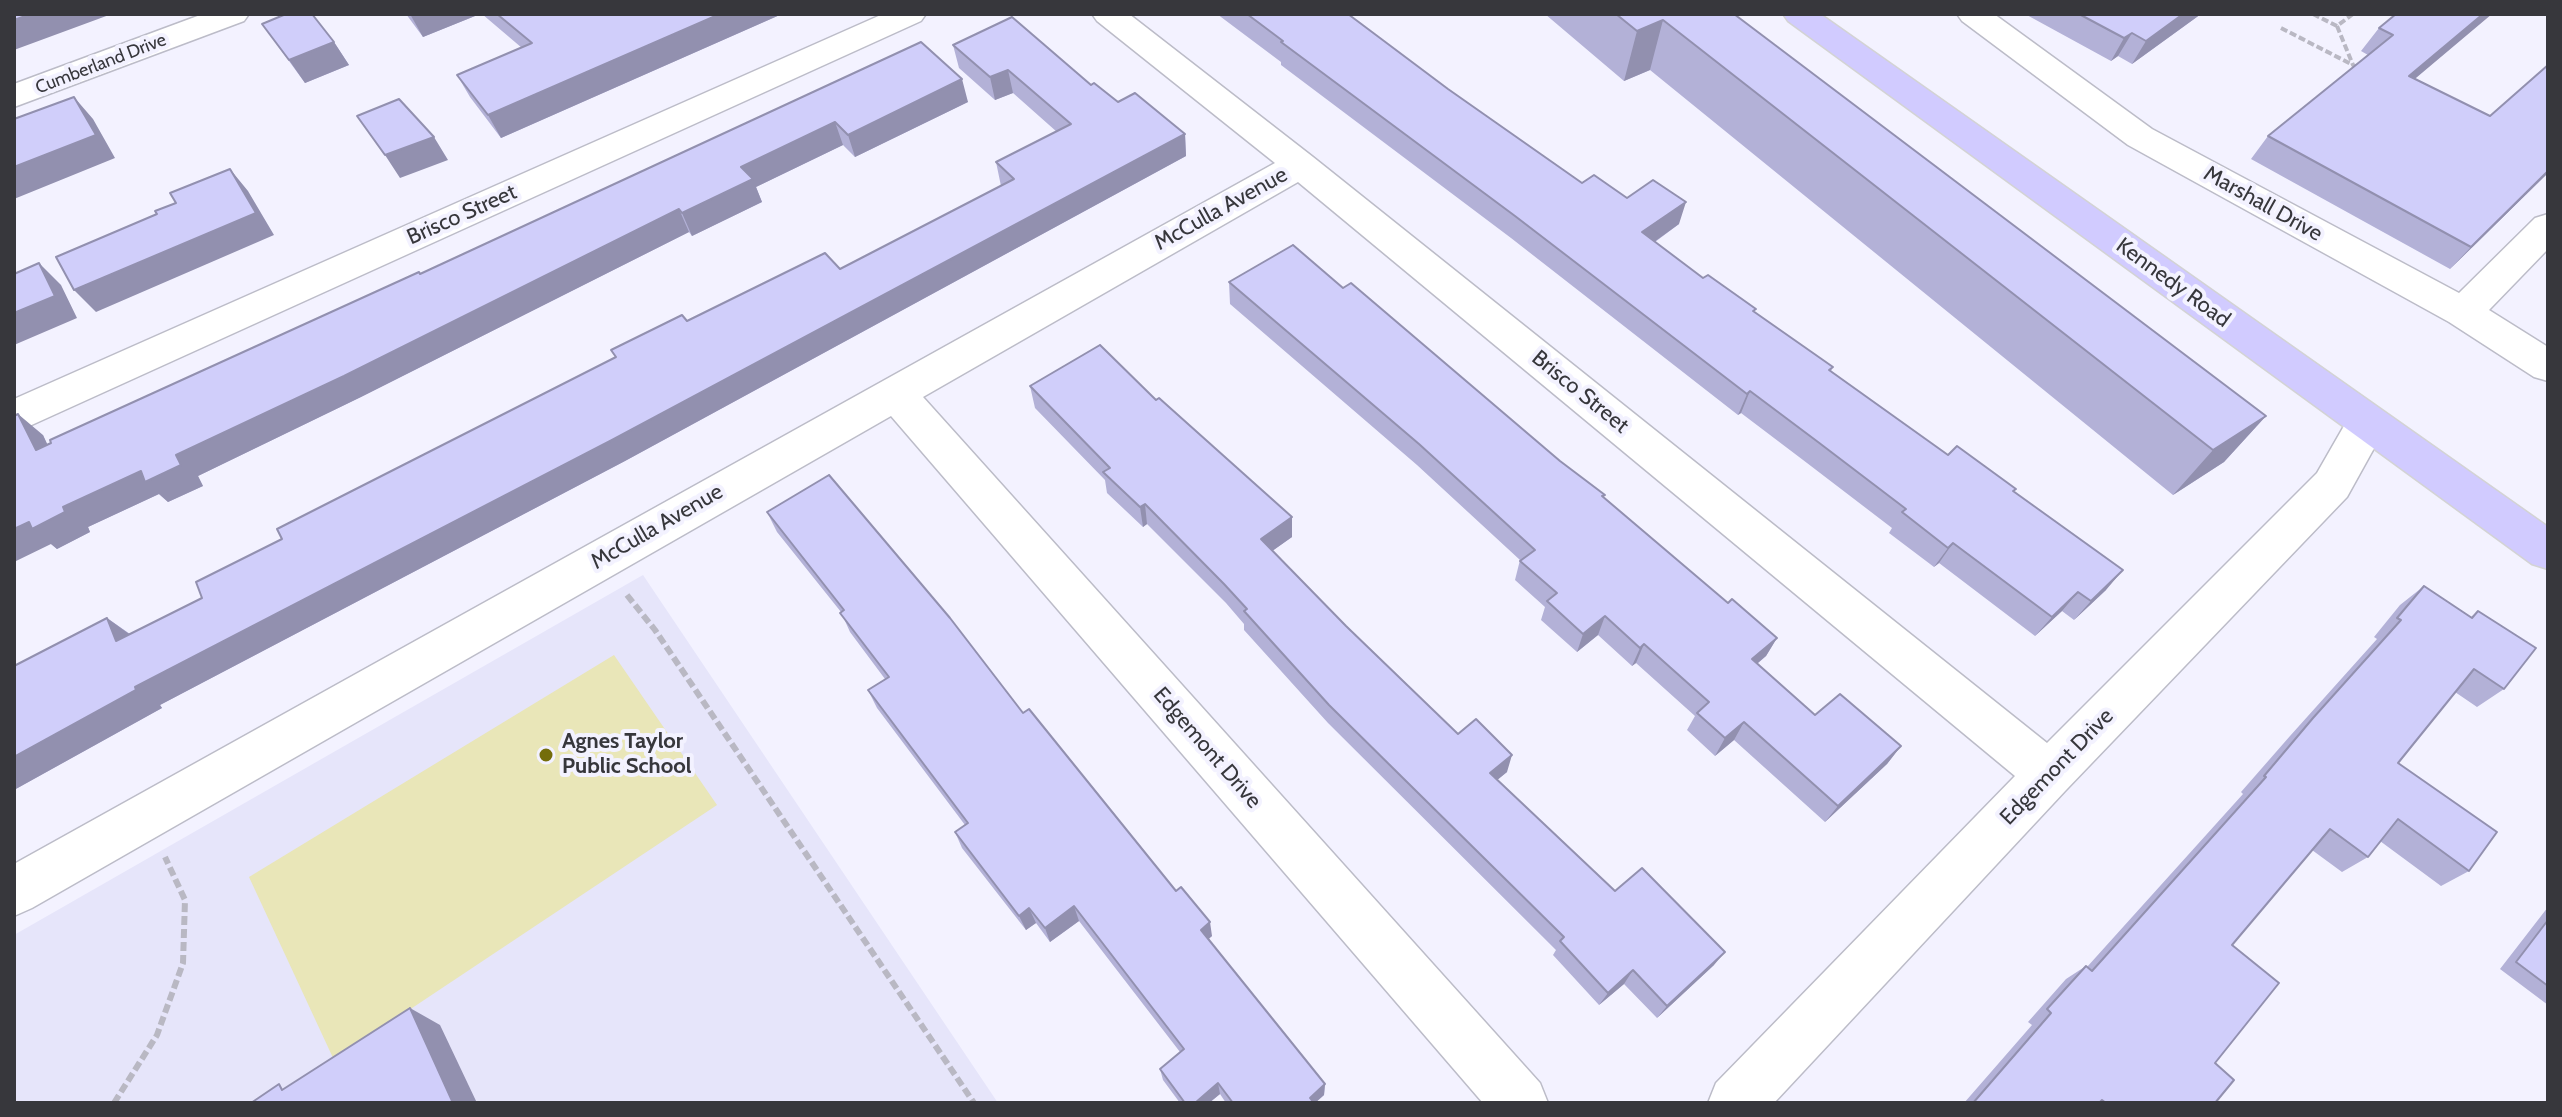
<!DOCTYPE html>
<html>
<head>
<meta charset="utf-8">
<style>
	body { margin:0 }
	#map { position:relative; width:2562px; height:1117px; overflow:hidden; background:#f3f2ff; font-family:Cabin,sans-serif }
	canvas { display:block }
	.frame { position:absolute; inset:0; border:16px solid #37373c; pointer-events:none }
</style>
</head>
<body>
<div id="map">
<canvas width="2562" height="1117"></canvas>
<div class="frame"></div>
</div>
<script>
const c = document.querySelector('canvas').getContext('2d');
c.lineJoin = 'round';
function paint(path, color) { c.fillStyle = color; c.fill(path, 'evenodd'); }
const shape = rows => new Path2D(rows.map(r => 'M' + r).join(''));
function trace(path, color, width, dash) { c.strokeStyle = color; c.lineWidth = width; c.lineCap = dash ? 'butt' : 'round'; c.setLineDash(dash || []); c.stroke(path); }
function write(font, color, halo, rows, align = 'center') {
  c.font = font + ' Cabin,sans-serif'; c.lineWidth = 8; c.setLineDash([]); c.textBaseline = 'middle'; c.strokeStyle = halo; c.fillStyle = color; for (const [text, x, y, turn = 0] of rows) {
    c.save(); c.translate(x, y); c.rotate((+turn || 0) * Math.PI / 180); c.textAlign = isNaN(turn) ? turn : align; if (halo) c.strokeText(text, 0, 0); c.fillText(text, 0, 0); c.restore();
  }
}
paint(shape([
	[643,575,998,1103,14,1103,14,935]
]), '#e6e5fa');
paint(shape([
	[614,655,717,805,334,1060,249,877]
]), '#e9e6b8');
const minor = shape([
	[203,14,249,14,244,21,14,107,14,84,203,14],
	[883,14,926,14,921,21,14,433,14,399,883,14],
	[1092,14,1129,14,1313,157,2047,743,2317,473,2352,412,2367,407,2382,412,2388,423,2347,497,2066,790,1774,1103,1708,1103,1716,1083,2015,776,1298,182,923,397,1540,1083,1548,1103,1483,1103,891,416,32,908,14,916,14,864,1275,163,1097,21,1092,14],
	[1957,14,1994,14,2152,129,2459,293,2535,218,2548,214,2548,249,2489,310,2548,347,2548,381,2534,377,2449,322,2128,145,1962,21,1957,14]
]);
const major = shape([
	[1783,14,1820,14,2548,527,2548,569,2532,564,1788,21,1783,14]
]);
trace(minor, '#bcbcc8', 3);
trace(major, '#d3d3d4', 3);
trace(shape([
	[2313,14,2337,26],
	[2353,14,2337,26,2353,65,2358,68],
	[2281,28,2353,65]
]), '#b9b8c3', 4, [7, 3]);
trace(shape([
	[627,595,655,630,974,1103],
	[114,1103,157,1035,183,963,185,900,165,857]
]), '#b9b8c3', 6, [9, 4]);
paint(minor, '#fff');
paint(major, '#d1cbff');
paint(shape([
	[406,14,480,14,423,37],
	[482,14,782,14,501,138,470,97,457,75,522,48],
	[1217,14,1348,14,1448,89,1582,183,1627,198,1679,224,1655,242,1703,278,1755,312,1833,367,1831,371,1948,455,2016,489,2014,492,2106,590,2074,620,2062,611,2035,636,1939,563,1934,567,1889,533,1892,528,1807,463,1741,413,1738,415,1511,238,1281,65,1281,62],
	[1545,14,1734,14,2266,416,2224,462,2173,495,1650,70,1624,81],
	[2025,14,2201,14,2132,64,2118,56,2111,61],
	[2396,14,2415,79,2548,173,2450,269,2251,159,2268,136,2368,55,2361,51,2379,28],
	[262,24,334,42,349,65,305,83],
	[921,42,968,102,855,157,843,145,756,187,762,202,692,236,689,232,361,397,198,476,203,486,168,502,159,494,88,527,90,532,57,549,51,544,43,435,47,445,420,274],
	[953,45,1091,85,1118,102,1185,134,1186,156,625,461,160,705,162,708,14,790,14,666,107,618,130,634,202,598,282,539,615,357,611,350,687,321,840,269,1001,186,996,162,1057,132,1013,93,995,100,959,68],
	[1229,282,1343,288,1604,497,1728,603,1777,638,1766,656,1757,664,1815,715,1901,746,1887,764,1825,822,1734,740,1715,756,1687,730,1695,716,1636,663,1632,666,1598,635,1577,652,1541,620,1545,607,1515,580,1520,560,1417,465,1230,304],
	[1030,386,1292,537,1272,551,1346,626,1458,734,1507,772,1497,780,1615,891,1714,965,1657,1018,1624,984,1599,1005,1553,955,1556,950,1328,723,1244,630,1244,624,1226,603,1147,524,1143,527,1107,493,1105,480,1035,408],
	[767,512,1023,713,1212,936,1208,939,1325,1084,1324,1095,1315,1103,1226,1103,1220,1094,1209,1103,1180,1103,1163,1080,1160,1069,1180,1052,1079,921,1050,942,1036,923,1026,930,962,848,955,832,965,825,877,708,868,690,885,679,850,632,841,612,777,532],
	[2424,586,2471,617,2478,611,2504,689,2477,707,2455,692,2398,763,2469,871,2441,886,2380,841,2368,857,2342,872,2312,850,2232,945,2215,1063,2215,1103,1964,1103,2032,1025,2028,1022,2066,979,2086,966,2087,967,2243,794,2241,792,2290,736,2377,639,2374,637,2400,605],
	[2548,907,2548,1005,2500,969]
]), '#b3b1d7');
paint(shape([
	[31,14,108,14,109,15,14,50,14,20],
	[410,14,480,14,423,37],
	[720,14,782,14,501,138,488,115],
	[2183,14,2201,14,2132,64,2146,41],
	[2483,14,2492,14,2391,99,2409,76],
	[1663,20,1650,70,1624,81,1637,31],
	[2132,33,2118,56,2111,61,2124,38],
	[334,42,349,65,305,83,289,60],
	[1008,70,1013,93,995,100,990,77],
	[962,79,968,102,855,157,848,135],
	[74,97,93,119,115,158,14,199,14,167],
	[835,122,843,145,756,187,762,202,692,236,682,213,741,167],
	[1185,134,1186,156,625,461,160,705,162,708,14,790,14,757,135,687],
	[434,137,448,160,400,178,385,155],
	[230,169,248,191,274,235,96,312,74,290],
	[2548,171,2548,173,2450,269,2471,247],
	[1686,202,1679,224,1636,255,1642,232],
	[679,209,689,232,361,397,198,476,203,486,168,502,159,494,88,527,90,532,57,549,51,544,14,562,14,529,176,455],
	[39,263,61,285,77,318,14,345,14,313],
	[1750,391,1741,413,1738,415,1747,394],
	[18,414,43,435,60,471,36,450],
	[2266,416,2224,462,2173,495,2213,450],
	[1145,504,1147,524,1143,527,1140,507],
	[1292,517,1292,537,1261,559,1261,539],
	[1953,543,1939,563,1934,567,1948,548],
	[2123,570,2106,590,2074,620,2091,601],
	[2078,592,2062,611,2035,636,2052,617],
	[1605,616,1598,635,1577,652,1583,634],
	[107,618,132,636,116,641],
	[1777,638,1766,656,1741,677,1752,659],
	[1644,644,1636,663,1632,666,1640,648],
	[1744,722,1734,740,1715,756,1725,738],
	[1901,746,1887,764,1825,822,1838,806],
	[1512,755,1507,772,1485,790,1490,773],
	[1074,906,1079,921,1050,942,1045,928],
	[1029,908,1036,923,1026,930,1019,916],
	[1210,922,1212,936,1203,944,1201,930],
	[1725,952,1714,965,1657,1018,1667,1006],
	[1633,970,1624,984,1599,1005,1608,993],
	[410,1008,440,1025,477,1103,453,1103],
	[1218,1083,1220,1094,1209,1103,1195,1103],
	[1325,1084,1324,1095,1315,1103,1309,1103,1310,1098]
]), '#9290af');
const building = shape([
	[14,14,31,14,14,20,14,14],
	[286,14,312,14,334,42,289,60,262,24,286,14],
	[497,14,720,14,488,115,457,75,532,43,497,14],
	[1247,14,1348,14,1448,89,1582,183,1594,175,1627,198,1653,180,1686,202,1642,232,1703,278,1708,275,1756,309,1753,311,1833,367,1829,370,1948,455,1957,446,2016,489,2013,491,2123,570,2091,601,2078,592,2052,617,1953,543,1948,548,1902,512,1906,509,1818,442,1750,391,1747,394,1515,216,1281,42,1283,41,1247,14],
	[1616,14,1734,14,2266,416,2213,450,1663,20,1637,31,1616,14],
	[2079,14,2183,14,2146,41,2132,33,2124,38,2079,14],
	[2396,14,2483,14,2409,76,2490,116,2548,65,2548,171,2471,247,2268,136,2393,35,2379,28,2396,14],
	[1012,17,1091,85,1094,83,1118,102,1135,93,1185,134,612,440,135,687,136,690,14,757,14,666,107,618,116,641,202,598,196,582,282,539,277,529,616,357,611,350,682,315,687,321,825,253,840,269,1014,179,996,162,1071,124,1008,70,990,77,953,45,1012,17],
	[921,42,962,79,848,135,835,122,741,167,753,179,682,213,679,209,344,376,176,455,181,465,145,482,141,471,63,507,65,512,32,529,29,522,14,529,14,416,18,414,36,450,51,443,50,440,419,272,420,274,921,42],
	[74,97,96,135,14,167,14,119,74,97],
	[399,99,434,137,385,155,357,116,399,99],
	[230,169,256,213,74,290,56,257,157,214,155,211,176,203,170,193,230,169],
	[1293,245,1343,288,1351,283,1560,461,1605,495,1602,496,1728,603,1732,599,1777,638,1752,659,1815,715,1840,694,1901,746,1838,806,1744,722,1725,738,1697,713,1709,702,1644,644,1640,648,1605,616,1583,634,1547,601,1557,593,1520,561,1535,550,1419,444,1229,282,1293,245],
	[39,263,55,296,14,313,14,274,39,263],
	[1100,345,1156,400,1159,398,1292,517,1261,539,1346,626,1458,734,1476,719,1512,755,1490,773,1615,891,1642,868,1725,952,1667,1006,1633,970,1608,993,1560,941,1564,937,1329,705,1244,611,1247,609,1224,584,1145,504,1140,507,1103,472,1110,468,1030,386,1100,345],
	[829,475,950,618,1023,713,1029,709,1176,891,1181,887,1210,922,1201,930,1325,1084,1310,1098,1314,1103,1233,1103,1218,1083,1195,1103,1185,1103,1160,1069,1184,1049,1074,906,1045,928,1029,908,1019,916,955,832,968,823,868,690,889,677,840,613,844,610,767,512,829,475],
	[2424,586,2472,618,2478,611,2536,648,2504,689,2474,669,2398,763,2497,832,2469,871,2398,819,2368,857,2330,829,2232,945,2279,983,2215,1063,2234,1080,2215,1103,2106,1103,2102,1100,2099,1103,1973,1103,2051,1013,2047,1009,2086,966,2092,971,2266,777,2264,776,2313,718,2401,620,2397,618,2424,586],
	[2548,920,2548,986,2516,962,2548,920],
	[410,1008,453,1103,251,1103,279,1084,282,1090,410,1008]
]);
paint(building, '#d0cefa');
trace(building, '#9290af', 2);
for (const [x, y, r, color] of [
	[546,755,8,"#746d0a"]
]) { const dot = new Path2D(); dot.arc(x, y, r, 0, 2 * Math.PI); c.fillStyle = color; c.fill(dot); trace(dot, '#f3f2ff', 3); }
write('18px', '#37373c', '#f3f2ff', [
	["Cumberland Drive",101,64,-21]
]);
write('22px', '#37373c', '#f3f2ff', [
	["Marshall Drive",2263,204,29],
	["McCulla Avenue",1221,209,-29],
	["Brisco Street",462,215,-24],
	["Kennedy Road",2173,283,36],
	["Brisco Street",1580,392,39],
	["McCulla Avenue",657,527,-30],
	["Edgemont Drive",1207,748,49],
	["Edgemont Drive",2057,767,-46]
]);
write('bold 22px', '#37373c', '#f3f2ff', [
	["Agnes Taylor",562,742],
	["Public School",562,767]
], 'left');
</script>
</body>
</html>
